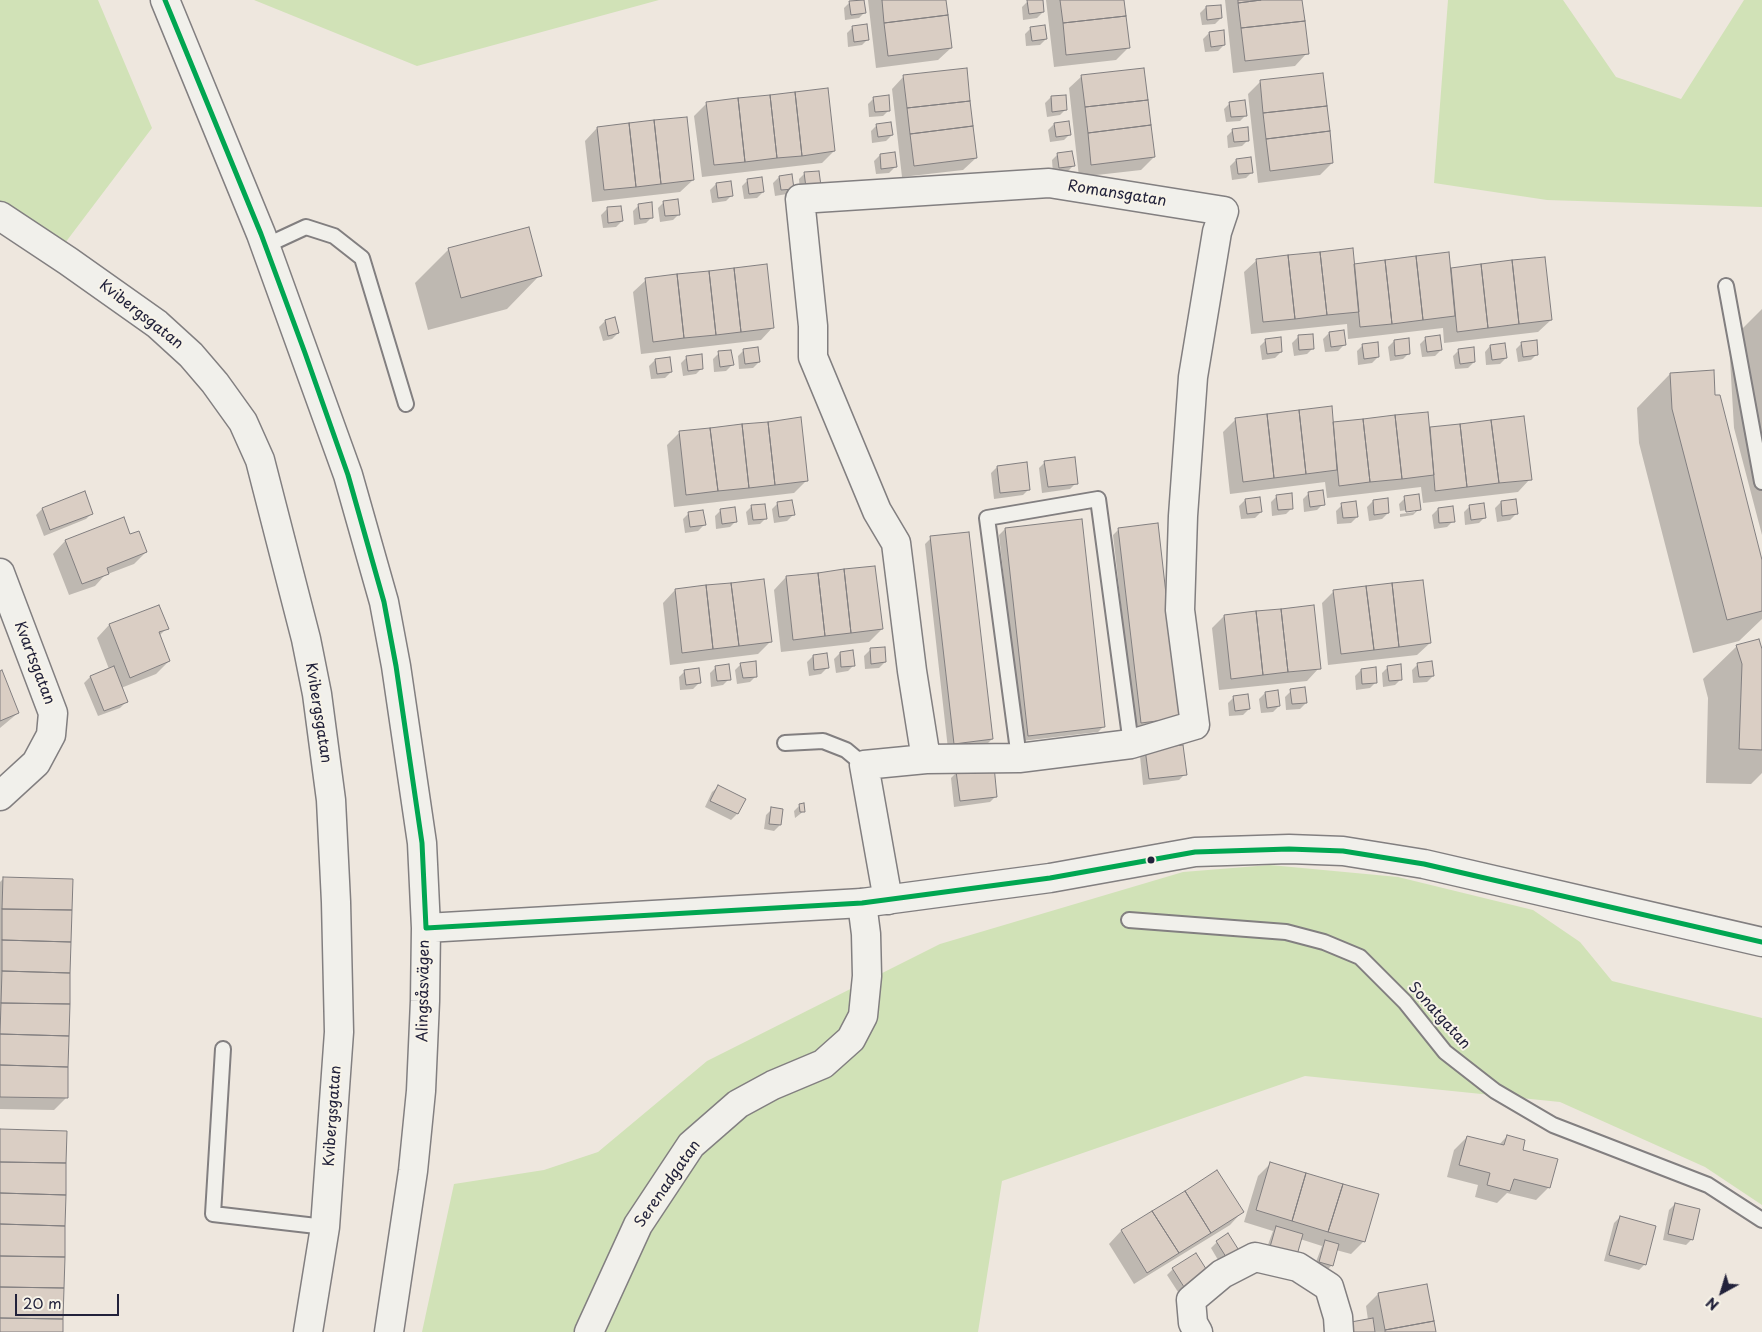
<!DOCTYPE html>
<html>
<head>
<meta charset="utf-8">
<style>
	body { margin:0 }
	#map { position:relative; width:1762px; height:1332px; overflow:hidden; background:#eee7de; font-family:"Playpen Sans",sans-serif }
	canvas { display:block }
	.north { position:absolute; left:1697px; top:1267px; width:50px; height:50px; -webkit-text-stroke:4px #f7f3e8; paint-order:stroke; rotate:219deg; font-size:14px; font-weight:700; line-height:20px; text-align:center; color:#22223b }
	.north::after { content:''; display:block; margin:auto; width:18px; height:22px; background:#22223b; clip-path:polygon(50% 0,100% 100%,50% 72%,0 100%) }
	.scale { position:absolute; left:15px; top:1294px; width:104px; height:22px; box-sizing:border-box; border:2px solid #22223b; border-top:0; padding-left:6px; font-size:15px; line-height:18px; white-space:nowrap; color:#22223b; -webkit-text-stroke:4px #f7f3e8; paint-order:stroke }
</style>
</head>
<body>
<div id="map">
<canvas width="1762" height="1332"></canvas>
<div class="north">N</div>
<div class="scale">20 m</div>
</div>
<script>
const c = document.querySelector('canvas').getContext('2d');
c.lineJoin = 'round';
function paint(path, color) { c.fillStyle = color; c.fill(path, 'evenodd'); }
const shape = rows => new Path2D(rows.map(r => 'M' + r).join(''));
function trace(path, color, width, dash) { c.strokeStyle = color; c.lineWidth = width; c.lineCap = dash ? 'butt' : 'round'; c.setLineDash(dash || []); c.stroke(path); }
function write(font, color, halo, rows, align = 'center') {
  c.font = font + ' "Playpen Sans",sans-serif'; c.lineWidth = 4; c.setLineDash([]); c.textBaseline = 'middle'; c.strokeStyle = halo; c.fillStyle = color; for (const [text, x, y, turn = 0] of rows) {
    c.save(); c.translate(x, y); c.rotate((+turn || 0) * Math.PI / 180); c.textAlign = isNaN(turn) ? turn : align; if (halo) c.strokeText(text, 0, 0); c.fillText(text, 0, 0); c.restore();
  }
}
paint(shape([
	[0,0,98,0,152,128,62,247,0,205],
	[254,0,659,0,417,66],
	[1448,0,1563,0,1616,77,1681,99,1744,0,1762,0,1762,207,1547,200,1434,183],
	[1270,865,1398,877,1533,910,1580,942,1612,981,1762,1018,1762,1205,1705,1167,1560,1102,1305,1076,1002,1181,978,1332,422,1332,454,1184,544,1170,598,1152,707,1061,940,944,1183,872]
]), '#d1e2b7');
paint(shape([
	[868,0,945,0,951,48,938,60,876,68],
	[1041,0,1043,12,1037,18,1023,20,1022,7,1028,1],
	[1046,0,1123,0,1129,47,1116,60,1054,67],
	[1225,0,1301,0,1307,53,1295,66,1233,73],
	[850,2,865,12,859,18,845,20,844,8],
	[1206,7,1221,18,1215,24,1202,25,1200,13],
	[853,27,868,39,862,45,848,47,847,33],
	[1031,28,1046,39,1040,45,1026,46,1025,34],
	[1209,33,1224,45,1218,51,1205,52,1203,39],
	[904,76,976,158,963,170,902,177,892,89],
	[1082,76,1154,157,1141,170,1079,177,1069,88],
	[1260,82,1332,163,1320,175,1258,183,1248,94],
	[1051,97,1066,109,1060,115,1047,117,1045,103],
	[874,98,889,110,883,116,869,117,868,104],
	[707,103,834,151,822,163,702,177,694,116],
	[1230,103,1246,115,1240,121,1226,122,1224,109],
	[1054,124,1070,134,1064,140,1050,142,1048,130],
	[877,125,892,135,886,141,872,143,871,131],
	[597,128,693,180,680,192,592,202,585,141],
	[1233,130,1248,140,1242,146,1228,148,1227,136],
	[1058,154,1073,166,1067,172,1053,174,1052,160],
	[880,155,895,167,889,173,876,174,874,161],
	[1236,160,1252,172,1246,178,1232,180,1230,166],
	[818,172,800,193,799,179,805,173],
	[779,177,793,188,787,194,775,196,773,183],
	[748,180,763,192,757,198,744,199,742,186],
	[716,184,732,195,726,201,712,203,710,190],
	[664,202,679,214,673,220,660,222,658,208],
	[639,205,652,217,646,223,634,225,633,211],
	[607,209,622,221,616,227,603,228,601,215],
	[449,249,540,275,507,309,428,330,415,283],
	[1544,258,1551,320,1538,332,1444,343,1443,328,1348,339,1347,324,1251,334,1244,272,1257,260,1449,269],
	[646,280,773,327,761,340,641,354,633,292],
	[1762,309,1762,535,1734,428,1729,342],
	[605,321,618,333,612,339,603,341,599,327],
	[1329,333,1344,345,1338,351,1325,352,1323,339],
	[1298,337,1313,348,1307,354,1294,356,1292,343],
	[1426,338,1441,350,1435,356,1422,357,1420,344],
	[1266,340,1281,352,1275,358,1262,360,1260,346],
	[1394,341,1409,353,1403,359,1390,361,1388,347],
	[1522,343,1537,354,1531,360,1518,362,1516,349],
	[1363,345,1378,357,1372,363,1358,365,1357,351],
	[1490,346,1506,358,1500,364,1486,365,1485,352],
	[744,350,759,362,753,368,739,369,738,356],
	[1459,350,1474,362,1468,368,1455,369,1453,356],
	[719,353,732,365,726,371,714,372,713,359],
	[687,357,702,368,696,374,683,376,681,363],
	[655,360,671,372,665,378,651,379,649,366],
	[1670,374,1714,396,1762,565,1762,619,1739,641,1693,653,1639,443,1637,408],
	[1523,418,1530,479,1518,492,1423,503,1421,487,1327,498,1325,482,1230,494,1223,432,1236,419,1429,428],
	[679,433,807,480,794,493,674,507,667,445],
	[1045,462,1076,483,1070,489,1042,493,1039,468],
	[997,467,1029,489,1023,495,994,499,991,473],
	[84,493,92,513,86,519,44,536,36,515,42,509],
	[1309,493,1323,504,1317,510,1304,512,1303,499],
	[1277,496,1292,508,1286,514,1272,516,1271,502],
	[1259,498,1261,512,1255,518,1241,519,1239,506,1245,500],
	[1405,498,1419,509,1413,515,1400,517,1400,514,1415,512,1415,509,1400,511,1399,504],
	[1373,501,1388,513,1382,519,1369,521,1367,507],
	[1501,502,1516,514,1510,520,1497,522,1495,508],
	[778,503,793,515,787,521,774,523,772,509],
	[1342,505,1357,517,1351,523,1337,524,1336,511],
	[752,506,766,518,760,524,748,525,746,512],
	[1470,506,1485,517,1479,523,1465,525,1464,512],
	[1438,509,1453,521,1447,527,1434,529,1432,515],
	[721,510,736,521,730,527,716,529,715,516],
	[689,513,704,525,698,531,685,533,683,519],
	[123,519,130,536,146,552,134,564,105,575,95,586,69,595,53,554,65,541],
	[1005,529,1104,726,1098,732,1022,741,999,535],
	[1119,529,1173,724,1135,728,1113,535],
	[931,538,992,739,986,745,948,749,925,544],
	[786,577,882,629,869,642,781,652,774,590],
	[763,580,770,642,758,654,670,665,663,603,675,590],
	[1334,591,1430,643,1417,655,1328,665,1322,603],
	[158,606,167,628,159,636,169,661,156,674,121,688,126,702,120,708,98,716,84,683,90,677,109,669,97,638,109,625],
	[1224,616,1319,668,1307,681,1219,690,1212,628],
	[1737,646,1762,654,1762,773,1751,784,1706,783,1708,698,1703,679],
	[870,650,885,662,879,668,865,669,864,656],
	[840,653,854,665,848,671,836,673,834,659],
	[813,656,827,668,821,674,809,676,807,662],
	[741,664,756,676,750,682,737,684,735,670],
	[1418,664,1433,676,1427,682,1413,683,1412,670],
	[716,667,729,679,723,685,711,687,710,673],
	[1388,667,1401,679,1395,685,1383,687,1382,673],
	[1361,670,1376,682,1370,688,1356,690,1355,676],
	[685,671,699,683,693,689,680,690,679,677],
	[0,672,18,713,0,728],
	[1291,691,1306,703,1300,709,1286,710,1285,697],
	[1265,693,1279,706,1273,712,1261,713,1259,699],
	[1234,697,1249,709,1243,715,1229,716,1228,703],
	[1146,750,1185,774,1179,780,1143,785,1140,756],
	[957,772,996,796,990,802,954,807,951,778],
	[718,787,737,814,731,820,705,807,712,792],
	[800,805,804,811,795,818,794,811],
	[772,809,780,825,774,831,764,829,766,815],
	[4,878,66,1098,54,1110,0,1109,0,882],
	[1507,1136,1549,1187,1536,1200,1507,1193,1497,1203,1475,1197,1478,1185,1447,1177,1454,1150,1467,1137,1499,1145],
	[1270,1164,1377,1195,1363,1242,1351,1254,1336,1250,1332,1265,1326,1271,1314,1267,1322,1246,1300,1239,1265,1253,1273,1231,1244,1222,1258,1176],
	[1217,1172,1242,1212,1230,1225,1134,1284,1109,1244,1121,1231],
	[1675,1204,1692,1239,1686,1245,1663,1240,1669,1210],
	[1620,1217,1645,1264,1639,1270,1604,1261,1614,1223],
	[1217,1242,1239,1252,1221,1265,1211,1248],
	[1173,1269,1200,1278,1178,1292,1167,1275],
	[1378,1294,1434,1332,1346,1332,1368,1320,1366,1306]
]), '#0003');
const building = shape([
	[864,0,866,13,851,15,849,1,864,0],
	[882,0,946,0,948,15,884,23,882,0],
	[1027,0,1043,0,1044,12,1029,14,1027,0],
	[1060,0,1124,0,1126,16,1063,23,1060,0],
	[1238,0,1261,0,1238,3,1238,0],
	[1261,0,1302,0,1305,21,1241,28,1238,3,1261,0],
	[1221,5,1222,18,1207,20,1206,6,1221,5],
	[948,15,952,48,888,56,884,23,948,15],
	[1126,16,1130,48,1066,55,1063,23,1126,16],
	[1305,21,1309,54,1245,61,1241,28,1305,21],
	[867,24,869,40,854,42,852,26,867,24],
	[1045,25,1047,39,1032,41,1030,27,1045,25],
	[1224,30,1225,45,1211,47,1209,32,1224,30],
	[967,68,970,101,907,108,903,75,967,68],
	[1144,68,1148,100,1085,107,1081,75,1144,68],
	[1323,73,1327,106,1263,113,1260,80,1323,73],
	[828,88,835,151,802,156,795,92,828,88],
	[795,92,802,156,777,158,770,95,795,92],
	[770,95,777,158,745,162,738,98,770,95],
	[889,95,890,111,875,112,873,97,889,95],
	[1066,95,1067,110,1052,112,1051,96,1066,95],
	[738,98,745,162,714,165,706,102,738,98],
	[1148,100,1151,125,1088,133,1085,107,1148,100],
	[1245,100,1247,116,1231,117,1229,102,1245,100],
	[970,101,973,126,910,134,907,108,970,101],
	[1327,106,1330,131,1266,139,1263,113,1327,106],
	[687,117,694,180,661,184,654,120,687,117],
	[654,120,661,184,636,187,629,123,654,120],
	[1069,121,1071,135,1056,137,1054,123,1069,121],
	[891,122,893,135,878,137,876,124,891,122],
	[629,123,636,187,604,190,597,127,629,123],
	[1151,125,1155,157,1091,165,1088,133,1151,125],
	[973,126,977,158,914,166,910,134,973,126],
	[1248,127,1249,141,1234,142,1232,129,1248,127],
	[1330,131,1333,163,1270,171,1266,139,1330,131],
	[1072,151,1075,166,1059,168,1057,153,1072,151],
	[895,152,897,167,881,169,880,154,895,152],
	[1251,157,1253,173,1238,174,1236,159,1251,157],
	[819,171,821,186,806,188,804,172,819,171],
	[792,174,794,189,781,190,779,176,792,174],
	[762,177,764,192,749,194,747,179,762,177],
	[731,181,733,196,718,198,716,183,731,181],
	[678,199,680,215,665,216,663,201,678,199],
	[652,202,653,218,640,219,638,204,652,202],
	[621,206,623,221,608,223,607,207,621,206],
	[529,227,542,276,461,298,448,248,529,227],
	[1353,248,1359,312,1327,315,1320,252,1353,248],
	[1320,252,1327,315,1295,319,1288,255,1320,252],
	[1449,252,1455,316,1423,320,1416,256,1449,252],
	[1288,255,1295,319,1263,322,1256,259,1288,255],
	[1416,256,1423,320,1392,324,1385,260,1416,256],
	[1545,257,1552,320,1519,324,1512,260,1545,257],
	[1385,260,1392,324,1360,327,1354,264,1385,260],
	[1512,260,1519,324,1488,328,1481,264,1512,260],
	[767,264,774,328,741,332,734,268,767,264],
	[1481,264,1488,328,1457,332,1451,268,1481,264],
	[734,268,741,332,716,335,709,271,734,268],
	[709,271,716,335,684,338,677,274,709,271],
	[677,274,684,338,653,342,645,278,677,274],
	[615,317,619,333,608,336,605,320,615,317],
	[1344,330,1346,345,1331,347,1329,332,1344,330],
	[1313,334,1314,349,1299,350,1298,335,1313,334],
	[1440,335,1442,350,1427,352,1425,337,1440,335],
	[1281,337,1282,352,1267,354,1265,339,1281,337],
	[1409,338,1410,354,1395,356,1394,340,1409,338],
	[1537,340,1538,355,1523,357,1521,342,1537,340],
	[1378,342,1379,357,1364,359,1362,344,1378,342],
	[1505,343,1507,358,1492,360,1490,345,1505,343],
	[758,347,760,362,745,364,743,349,758,347],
	[1474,347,1475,362,1460,364,1458,349,1474,347],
	[731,350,734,365,720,367,718,351,731,350],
	[702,354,703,369,688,371,686,356,702,354],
	[670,357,672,372,657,374,655,359,670,357],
	[1714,370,1715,395,1720,395,1762,560,1762,611,1727,620,1672,409,1670,373,1714,370],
	[1332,406,1337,470,1306,474,1299,410,1332,406],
	[1299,410,1306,474,1274,478,1267,414,1299,410],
	[1428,412,1434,475,1402,479,1395,415,1428,412],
	[1267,414,1274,478,1243,482,1235,418,1267,414],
	[1395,415,1402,479,1370,482,1363,419,1395,415],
	[1524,416,1532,480,1499,483,1491,420,1524,416],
	[801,417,808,481,775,485,768,422,801,417],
	[1363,419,1370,482,1339,486,1333,422,1363,419],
	[1491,420,1499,483,1467,487,1460,424,1491,420],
	[768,422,775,485,749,488,742,424,768,422],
	[742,424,749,488,718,491,710,428,742,424],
	[1460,424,1467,487,1435,491,1430,427,1460,424],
	[710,428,718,491,686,495,679,431,710,428],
	[1075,457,1078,484,1048,487,1044,461,1075,457],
	[1027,462,1030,490,1000,493,997,466,1027,462],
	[1323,490,1325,505,1310,507,1308,492,1323,490],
	[85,491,93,514,50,530,42,508,85,491],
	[1292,493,1293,509,1278,510,1276,495,1292,493],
	[1419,494,1421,510,1406,512,1404,496,1419,494],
	[1260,497,1262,512,1247,514,1245,499,1260,497],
	[1388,498,1389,513,1374,515,1373,500,1388,498],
	[1516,499,1518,514,1502,516,1501,501,1516,499],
	[792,500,795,515,779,517,777,502,792,500],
	[1356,501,1358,517,1343,518,1341,503,1356,501],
	[1484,503,1486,518,1471,520,1469,505,1484,503],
	[765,504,767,519,753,520,751,505,765,504],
	[1453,506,1455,522,1439,523,1438,508,1453,506],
	[735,507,737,522,722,524,720,509,735,507],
	[703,510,706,525,690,527,688,512,703,510],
	[124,517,130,534,139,531,147,552,107,568,109,574,82,584,65,540,124,517],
	[1082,519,1105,727,1028,736,1005,528,1082,519],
	[1158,523,1180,718,1141,723,1118,528,1158,523],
	[969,532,993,739,954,744,930,536,969,532],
	[875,566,883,629,851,633,844,569,875,566],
	[844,569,851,633,825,636,818,573,844,569],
	[818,573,825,636,793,640,786,576,818,573],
	[764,579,772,642,739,646,731,583,764,579],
	[1423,580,1431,643,1399,647,1392,583,1423,580],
	[731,583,739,646,713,649,706,585,731,583],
	[1392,583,1399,647,1374,650,1366,586,1392,583],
	[706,585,713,649,682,653,675,589,706,585],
	[1366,586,1374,650,1341,654,1333,590,1366,586],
	[159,605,169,629,159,632,170,661,130,678,109,624,159,605],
	[1314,605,1321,669,1288,672,1281,609,1314,605],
	[1281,609,1288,672,1263,675,1256,611,1281,609],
	[1256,611,1263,675,1231,679,1224,615,1256,611],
	[1759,639,1762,649,1762,750,1739,749,1742,664,1736,645,1759,639],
	[885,647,886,662,871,664,870,648,885,647],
	[853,650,855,666,841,667,840,652,853,650],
	[827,653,829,668,814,670,813,655,827,653],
	[756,661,757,677,743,678,740,663,756,661],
	[1432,661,1434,676,1419,677,1417,663,1432,661],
	[729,664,731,680,717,681,715,666,729,664],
	[1401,664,1402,680,1389,681,1387,666,1401,664],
	[114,666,128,702,104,711,90,676,114,666],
	[1376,667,1377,683,1362,684,1361,669,1376,667],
	[699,668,701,683,686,685,684,670,699,668],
	[2,670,19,713,0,721,0,671,2,670],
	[1305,687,1307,703,1292,704,1290,689,1305,687],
	[1278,690,1280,706,1267,708,1265,692,1278,690],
	[1248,694,1250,709,1235,711,1233,696,1248,694],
	[1183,745,1187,775,1149,779,1145,749,1183,745],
	[994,766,997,797,960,801,956,771,994,766],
	[718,785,746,799,738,814,710,801,718,785],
	[804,803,805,812,800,812,799,804,804,803],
	[771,807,783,809,781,825,769,824,771,807],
	[3,877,73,879,72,910,2,909,3,877],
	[2,909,72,910,71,942,2,940,2,909],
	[2,940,71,942,70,973,2,971,2,940],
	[2,971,70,973,70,1004,1,1003,2,971],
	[1,1003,70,1004,69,1036,0,1034,1,1003],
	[0,1034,69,1036,68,1067,0,1065,0,1034],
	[0,1065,68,1067,68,1098,0,1097,0,1065],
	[0,1129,67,1131,66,1163,0,1162,0,1129],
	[1507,1135,1525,1140,1523,1150,1558,1159,1550,1188,1514,1179,1510,1191,1487,1185,1490,1173,1459,1165,1467,1136,1504,1145,1507,1135],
	[0,1162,66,1163,66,1195,0,1193,0,1162],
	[1270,1162,1306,1173,1292,1221,1256,1210,1270,1162],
	[1217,1170,1244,1212,1211,1233,1185,1191,1217,1170],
	[1306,1173,1343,1184,1328,1232,1292,1221,1306,1173],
	[1343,1184,1379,1194,1365,1242,1328,1232,1343,1184],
	[1185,1191,1211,1233,1179,1253,1152,1211,1185,1191],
	[0,1193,66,1195,65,1226,0,1224,0,1193],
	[1675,1203,1700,1209,1693,1240,1668,1234,1675,1203],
	[1152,1211,1179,1253,1147,1273,1121,1230,1152,1211],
	[1620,1216,1656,1226,1646,1265,1609,1255,1620,1216],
	[0,1224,65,1226,65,1257,0,1256,0,1224],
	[1276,1226,1303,1234,1297,1255,1270,1247,1276,1226],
	[1228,1233,1240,1252,1228,1260,1216,1241,1228,1233],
	[1325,1240,1339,1244,1333,1266,1319,1262,1325,1240],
	[1196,1253,1208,1272,1184,1287,1172,1268,1196,1253],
	[0,1256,65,1257,64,1288,0,1287,0,1256],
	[1427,1284,1434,1321,1385,1330,1378,1293,1427,1284],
	[0,1287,64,1288,63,1319,0,1318,0,1287],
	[0,1318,63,1319,63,1332,0,1332,0,1318],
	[1373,1318,1375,1332,1353,1332,1351,1322,1373,1318],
	[1434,1321,1436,1332,1385,1332,1385,1330,1434,1321]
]);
paint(building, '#dacec4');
trace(building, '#827f80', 1);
const lane = shape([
	[265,246,306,227,334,236,362,258,406,404],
	[1726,286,1762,482],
	[785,743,823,741,846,750,864,765],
	[1019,758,987,518,1098,499,1131,744],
	[1129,920,1286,932,1324,942,1360,957,1405,1002,1445,1052,1495,1091,1553,1125,1708,1185,1762,1220],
	[223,1049,213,1214,325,1227]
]);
const street = shape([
	[0,216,68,261,157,324,191,355,215,383,243,422,260,460,306,639,317,694,331,800,336,902,339,1032,325,1227,308,1332],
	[0,573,53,713,51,735,36,763,0,796],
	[888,900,864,765,926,759,912,671,896,543,877,511,813,357,813,326,800,199,1049,183,1224,211,1217,232,1193,377,1183,516,1180,610,1195,725,1131,744,1019,758,926,759],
	[589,1332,638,1225,691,1145,738,1104,773,1085,823,1064,851,1039,863,1016,867,976,866,934,862,903],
	[1198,1332,1193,1323,1191,1300,1222,1274,1255,1257,1298,1267,1329,1287,1338,1317,1339,1332]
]);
const secondary = shape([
	[165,0,261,234,348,475,384,602,396,666,422,843,426,928,425,1001,421,1091,413,1171,389,1332],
	[426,928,862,903,1050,878,1195,852,1289,849,1343,851,1424,864,1762,942]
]);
trace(lane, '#827f80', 18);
trace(street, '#827f80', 31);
trace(secondary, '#827f80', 31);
trace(lane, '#f1f0eb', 14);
trace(street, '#f1f0eb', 28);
trace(secondary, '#f1f0eb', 28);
trace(shape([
	[165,0,261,234,305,353,348,475,384,602,396,666,422,843,426,928],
	[426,928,862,903,1050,878,1195,852,1289,849,1343,851,1424,864,1762,942]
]), '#00a651', 5);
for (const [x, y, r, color] of [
	[1151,860,4.5,"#22223b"]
]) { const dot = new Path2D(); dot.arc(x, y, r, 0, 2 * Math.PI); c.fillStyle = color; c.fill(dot); trace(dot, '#f7f3e8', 2); }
write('15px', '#22223b', '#f7f3e8', [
	["Romansgatan",1117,194,9],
	["Kvibergsgatan",141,315,38],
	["Kvartsgatan",34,663,69],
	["Kvibergsgatan",318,713,81],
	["Alingsåsvägen",424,991,-89],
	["Sonatgatan",1439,1016,48],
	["Kvibergsgatan",333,1116,-86],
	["Serenadgatan",668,1184,-55]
]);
</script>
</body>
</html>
